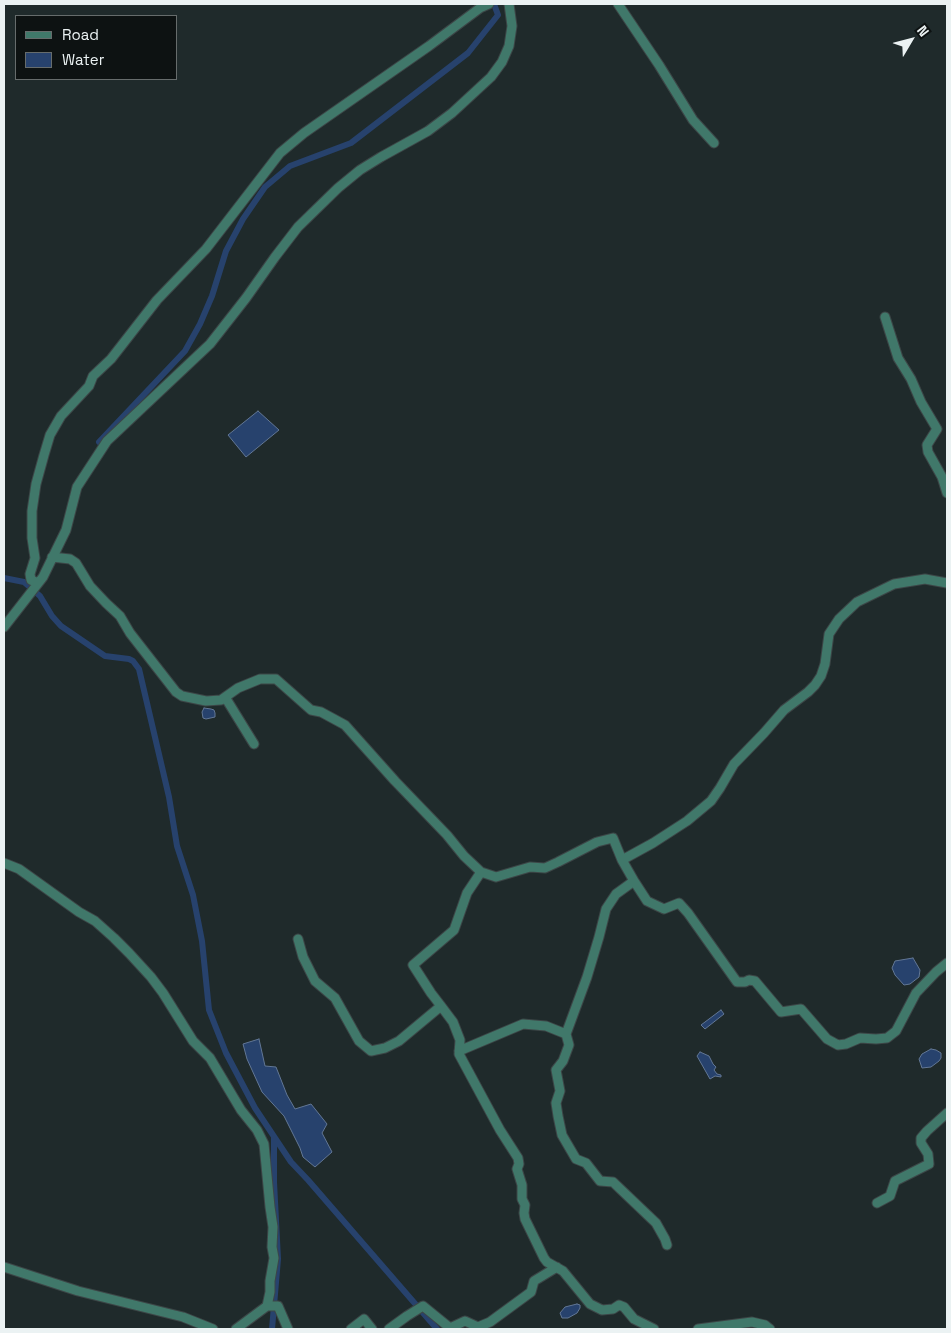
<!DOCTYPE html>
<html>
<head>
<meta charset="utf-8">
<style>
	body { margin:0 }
	#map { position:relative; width:951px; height:1333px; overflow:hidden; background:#1f2a2b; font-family:"Space Grotesk",sans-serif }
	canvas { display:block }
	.frame { position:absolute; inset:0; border:5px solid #ebf2f3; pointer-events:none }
	.legend { position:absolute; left:15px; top:15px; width:162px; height:65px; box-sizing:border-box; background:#0d1212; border:1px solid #666c6c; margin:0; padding:6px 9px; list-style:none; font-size:15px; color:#ebf2f3 }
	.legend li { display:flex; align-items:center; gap:10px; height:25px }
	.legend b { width:25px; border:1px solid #666c6c }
	.north { position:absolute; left:886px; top:15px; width:50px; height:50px; -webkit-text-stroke:4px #0d1212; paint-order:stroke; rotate:53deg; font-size:14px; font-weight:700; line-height:20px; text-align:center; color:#ebf2f3 }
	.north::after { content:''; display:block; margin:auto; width:18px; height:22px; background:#ebf2f3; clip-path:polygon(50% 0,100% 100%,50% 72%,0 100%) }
</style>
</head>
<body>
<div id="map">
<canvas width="951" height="1333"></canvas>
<div class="frame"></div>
<ul class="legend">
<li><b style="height:6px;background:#40786a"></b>Road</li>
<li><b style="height:14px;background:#27426d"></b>Water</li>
</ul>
<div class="north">N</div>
</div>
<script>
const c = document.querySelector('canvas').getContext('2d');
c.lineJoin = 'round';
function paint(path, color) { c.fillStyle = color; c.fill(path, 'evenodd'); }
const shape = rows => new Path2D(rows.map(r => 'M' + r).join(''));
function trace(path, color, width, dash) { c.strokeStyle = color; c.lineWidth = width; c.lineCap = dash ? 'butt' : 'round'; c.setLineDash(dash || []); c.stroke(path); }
const water = shape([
	[258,411,279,430,246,457,228,435,258,411],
	[204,708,211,709,214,710,215,713,215,717,206,719,203,718,202,712,204,708],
	[913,958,920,970,919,977,910,984,904,985,895,975,892,968,895,961,913,958],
	[721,1010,724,1014,705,1029,701,1025,721,1010],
	[259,1039,265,1066,276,1067,287,1095,295,1109,311,1104,327,1124,322,1133,332,1152,315,1167,303,1157,300,1148,284,1116,262,1092,247,1059,243,1044,259,1039],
	[931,1049,936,1050,941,1053,941,1058,939,1061,931,1067,922,1068,919,1059,922,1054,931,1049],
	[700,1052,709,1056,713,1064,716,1067,714,1070,717,1074,721,1075,721,1077,715,1076,710,1079,697,1056,700,1052],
	[577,1304,580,1305,580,1308,577,1313,568,1318,562,1318,560,1313,565,1307,577,1304]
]);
paint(water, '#27426d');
trace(water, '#627795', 1);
trace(shape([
	[99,442,185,351,200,324,212,296,226,251,243,219,265,187,290,166,351,143,468,53,498,15,494,4],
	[4,578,24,582,40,596,52,616,61,626,105,656,129,659,133,661,139,669,169,797,177,846,193,895,202,941,209,1010,226,1053,255,1108,291,1162,308,1180,437,1329],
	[272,1329,278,1259,274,1182,274,1138]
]), '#27426d', 6);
const minor = shape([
	[618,4,659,65,693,120,714,143],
	[885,317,898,358,911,379,921,402,937,429,927,445,928,452,942,477,947,493],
	[52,557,70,559,76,563,90,586,106,603,120,616,130,633,176,692,182,696,206,701,221,700,238,688,260,679,276,679,311,710,321,712,345,725,395,781,447,835,464,856,481,872,467,893,454,930,413,965,431,993,441,1006,453,1022,460,1040,459,1054,500,1130,518,1158,519,1164,517,1169,522,1185,522,1199,525,1205,524,1213,525,1219,544,1258,547,1262,563,1271,590,1304,602,1310,613,1309,619,1305,624,1307,634,1319,654,1329],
	[38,583,31,580,30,574,35,558,32,538,32,511,36,484,44,455,50,435,61,416,89,386,93,376,111,359,157,300,206,249,280,153,304,133,429,46,480,8,489,4],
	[4,627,43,577,66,530,77,487,107,441,210,344,246,298,275,257,298,227,338,188,360,170,381,157,428,131,452,113,491,77,502,62,509,46,512,26,509,4],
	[225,697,254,744],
	[622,860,653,843,687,821,711,801,720,788,734,764,764,733,784,710,808,692,815,685,821,676,825,664,829,634,839,619,857,602,894,584,925,579,947,583],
	[4,863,19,869,79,912,95,921,114,938,129,953,151,977,163,993,193,1041,210,1058,241,1110,257,1130,264,1144,270,1207,273,1227,272,1247,274,1258,270,1281,270,1292,267,1306],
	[481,872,496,877,530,867,545,868,558,862,597,842,613,838,622,860,634,881,647,901,664,909,679,903,688,913,737,982,745,982,749,980,755,981,781,1012,801,1009,827,1039,838,1045,846,1044,860,1038,876,1039,887,1038,896,1031,916,993,936,972,947,963],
	[634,881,616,894,606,909,599,937,587,977,566,1034,569,1045,563,1061,556,1070,560,1091,556,1103,558,1116,562,1135,576,1159,586,1163,600,1181,613,1182,656,1223,665,1239,667,1245],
	[298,939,303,957,315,981,335,998,359,1041,371,1051,385,1048,399,1041,441,1006],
	[459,1051,523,1024,546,1026,566,1034],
	[877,1203,890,1196,895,1181,929,1164,928,1154,921,1143,921,1138,927,1131,947,1113],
	[4,1267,78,1291,183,1317,213,1329],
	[236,1329,267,1306,278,1306,288,1329],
	[351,1329,364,1319,372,1329],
	[389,1329,407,1316,423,1306,450,1328,465,1321,478,1327,490,1322,531,1292,534,1281,557,1267],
	[698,1329,752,1322,765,1325,770,1329]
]);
trace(minor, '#3c4647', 11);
trace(minor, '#40786a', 9);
</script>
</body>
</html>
